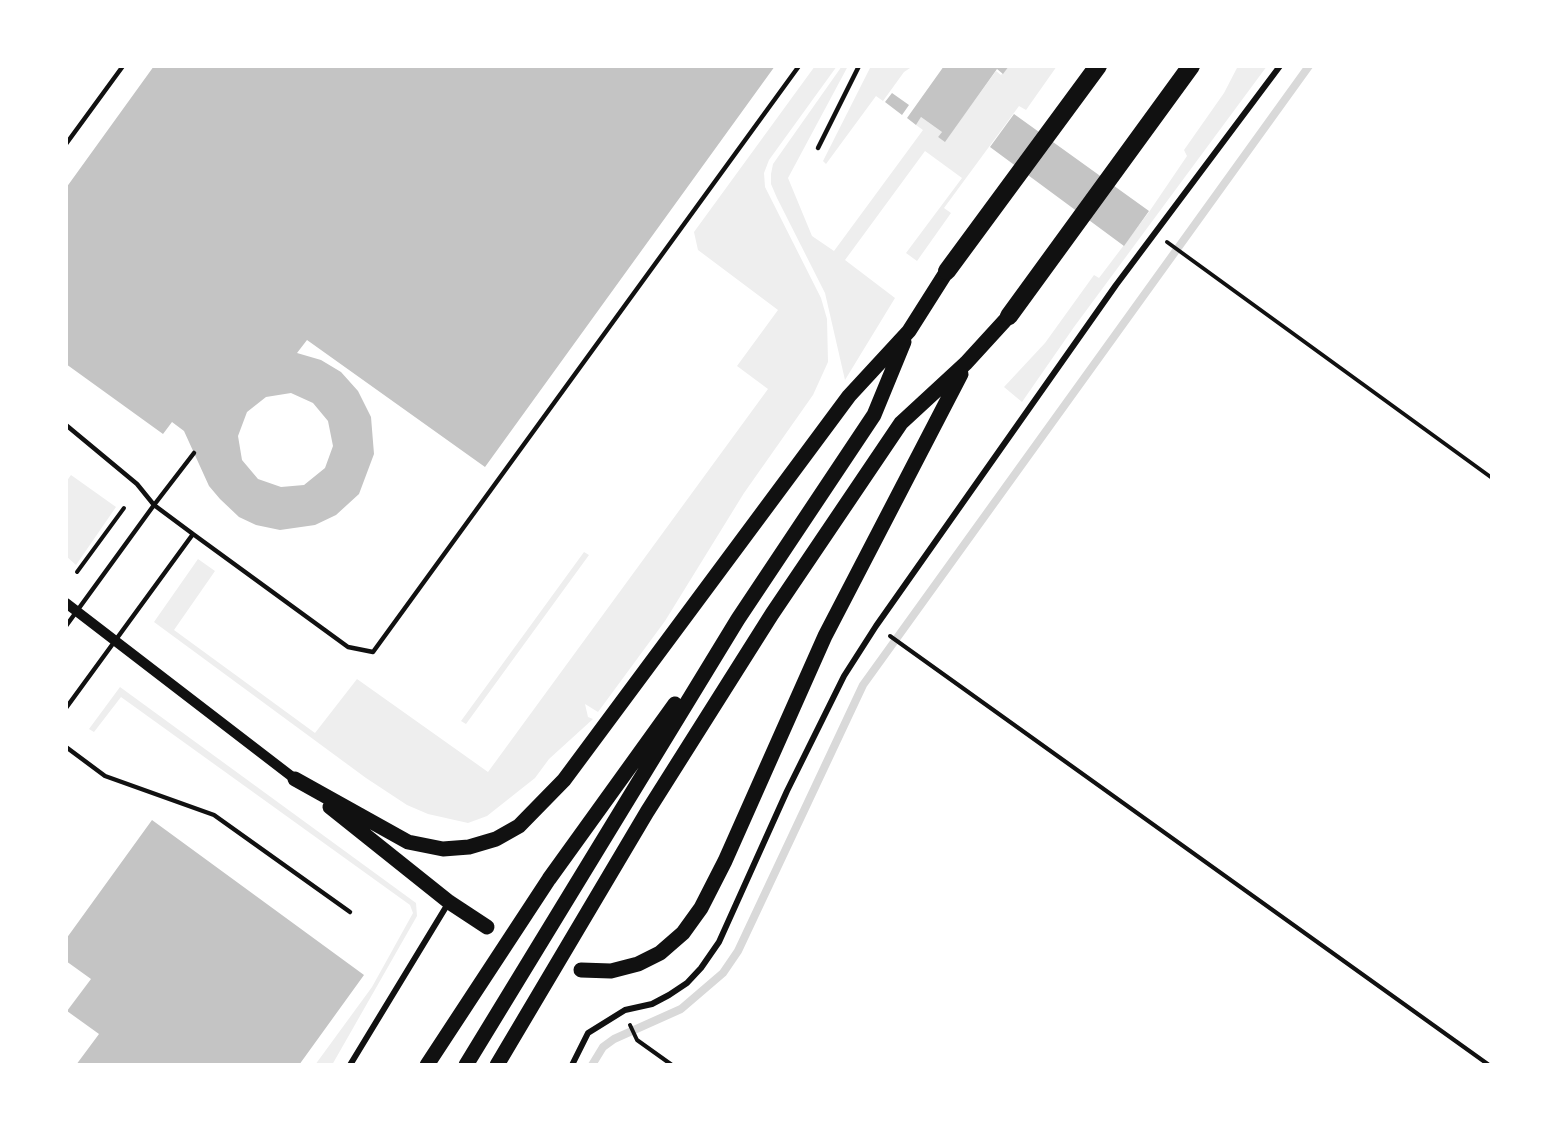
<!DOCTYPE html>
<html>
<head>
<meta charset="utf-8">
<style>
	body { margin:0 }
	#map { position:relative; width:1558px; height:1131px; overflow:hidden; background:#fff; font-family:"Space Grotesk",sans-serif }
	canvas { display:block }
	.frame { position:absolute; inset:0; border:68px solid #fff; pointer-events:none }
</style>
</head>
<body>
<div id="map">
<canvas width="1558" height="1131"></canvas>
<div class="frame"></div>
</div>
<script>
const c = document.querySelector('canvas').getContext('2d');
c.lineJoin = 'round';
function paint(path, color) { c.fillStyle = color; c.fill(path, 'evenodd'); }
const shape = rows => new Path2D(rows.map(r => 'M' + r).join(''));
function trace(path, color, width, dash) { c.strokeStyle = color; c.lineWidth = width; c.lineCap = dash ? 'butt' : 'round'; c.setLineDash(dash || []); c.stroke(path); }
paint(shape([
	[815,66,837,66,769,160,764,173,765,187,821,298,827,319,828,362,813,395,744,493,665,621,598,712,585,704,588,717,593,719,549,759,535,778,487,816,468,823,428,814,407,805,366,778,154,622,198,559,215,571,174,630,315,733,357,679,488,772,768,389,737,366,778,310,698,250,694,232],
	[842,66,848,66,788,178,812,236,834,251,923,130,916,125,921,117,942,132,938,137,945,141,996,71,1001,75,1008,66,1057,66,1026,110,1019,106,944,208,951,213,917,261,906,253,962,178,925,151,845,260,895,298,845,380,825,293,777,198,771,184,771,174,773,164],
	[871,66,913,66,904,72,883,101,876,96,826,164,823,161],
	[1238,66,1267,66,1074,327,1022,402,1004,387,1045,343,1094,275,1099,278,1149,212,1187,156,1184,150,1224,93],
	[71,475,116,507,76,565,66,556,66,482],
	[584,552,589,555,466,724,461,721],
	[120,687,416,903,417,916,332,1065,315,1065,372,987,413,913,410,905,121,697,94,732,89,729]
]), '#eee');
trace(shape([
	[592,1065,603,1047,614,1039,681,1009,723,973,738,951,863,685,1309,66]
]), '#d9d9d9', 8);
paint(shape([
	[154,66,775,66,485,467,307,340,297,353,321,360,341,372,358,391,371,417,374,454,359,494,336,515,315,525,280,530,256,525,239,517,220,499,209,486,184,431,172,422,163,434,66,364,66,188],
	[291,393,313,403,328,421,333,446,325,468,304,485,281,487,258,479,242,460,238,436,247,412,266,397],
	[944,66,1009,66,1003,74,997,69,945,142,938,137,942,132,921,117,916,125,907,118],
	[892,93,909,105,902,115,885,102],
	[1014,114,1149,211,1124,246,990,147],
	[152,820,364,975,299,1065,76,1065,99,1034,67,1011,91,979,66,961,66,939]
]), '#c4c4c4');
trace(shape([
	[1167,242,1492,478],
	[77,572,124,508],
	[890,636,1489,1065],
	[630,1025,637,1040,672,1065]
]), '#111', 4);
trace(shape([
	[66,144,123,66],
	[818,148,859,66],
	[66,425,137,484,154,505,66,626],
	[193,534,154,505,194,453],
	[66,708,193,534,348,647,373,652,799,66],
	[66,747,105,776,214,815,350,912]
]), '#111', 4.5);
trace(shape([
	[350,1065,449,902],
	[572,1065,588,1033,625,1010,652,1004,669,995,687,983,701,968,719,942,787,791,844,676,876,626,1116,285,1280,66]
]), '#111', 6);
trace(shape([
	[66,603,295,779]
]), '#111', 10);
trace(shape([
	[295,779,408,842,443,849,469,847,496,839,519,826,564,780,849,396,909,331,947,271],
	[330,807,449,902,487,927],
	[581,970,611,971,638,964,660,953,683,933,701,908,725,861,825,636,961,374],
	[427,1065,549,879,675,704],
	[466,1065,738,619,874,415,904,342],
	[497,1065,647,812,772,614,901,423,966,363,1009,316]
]), '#111', 15);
trace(shape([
	[947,271,1098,66],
	[1009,316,1191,66]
]), '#111', 18);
</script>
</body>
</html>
